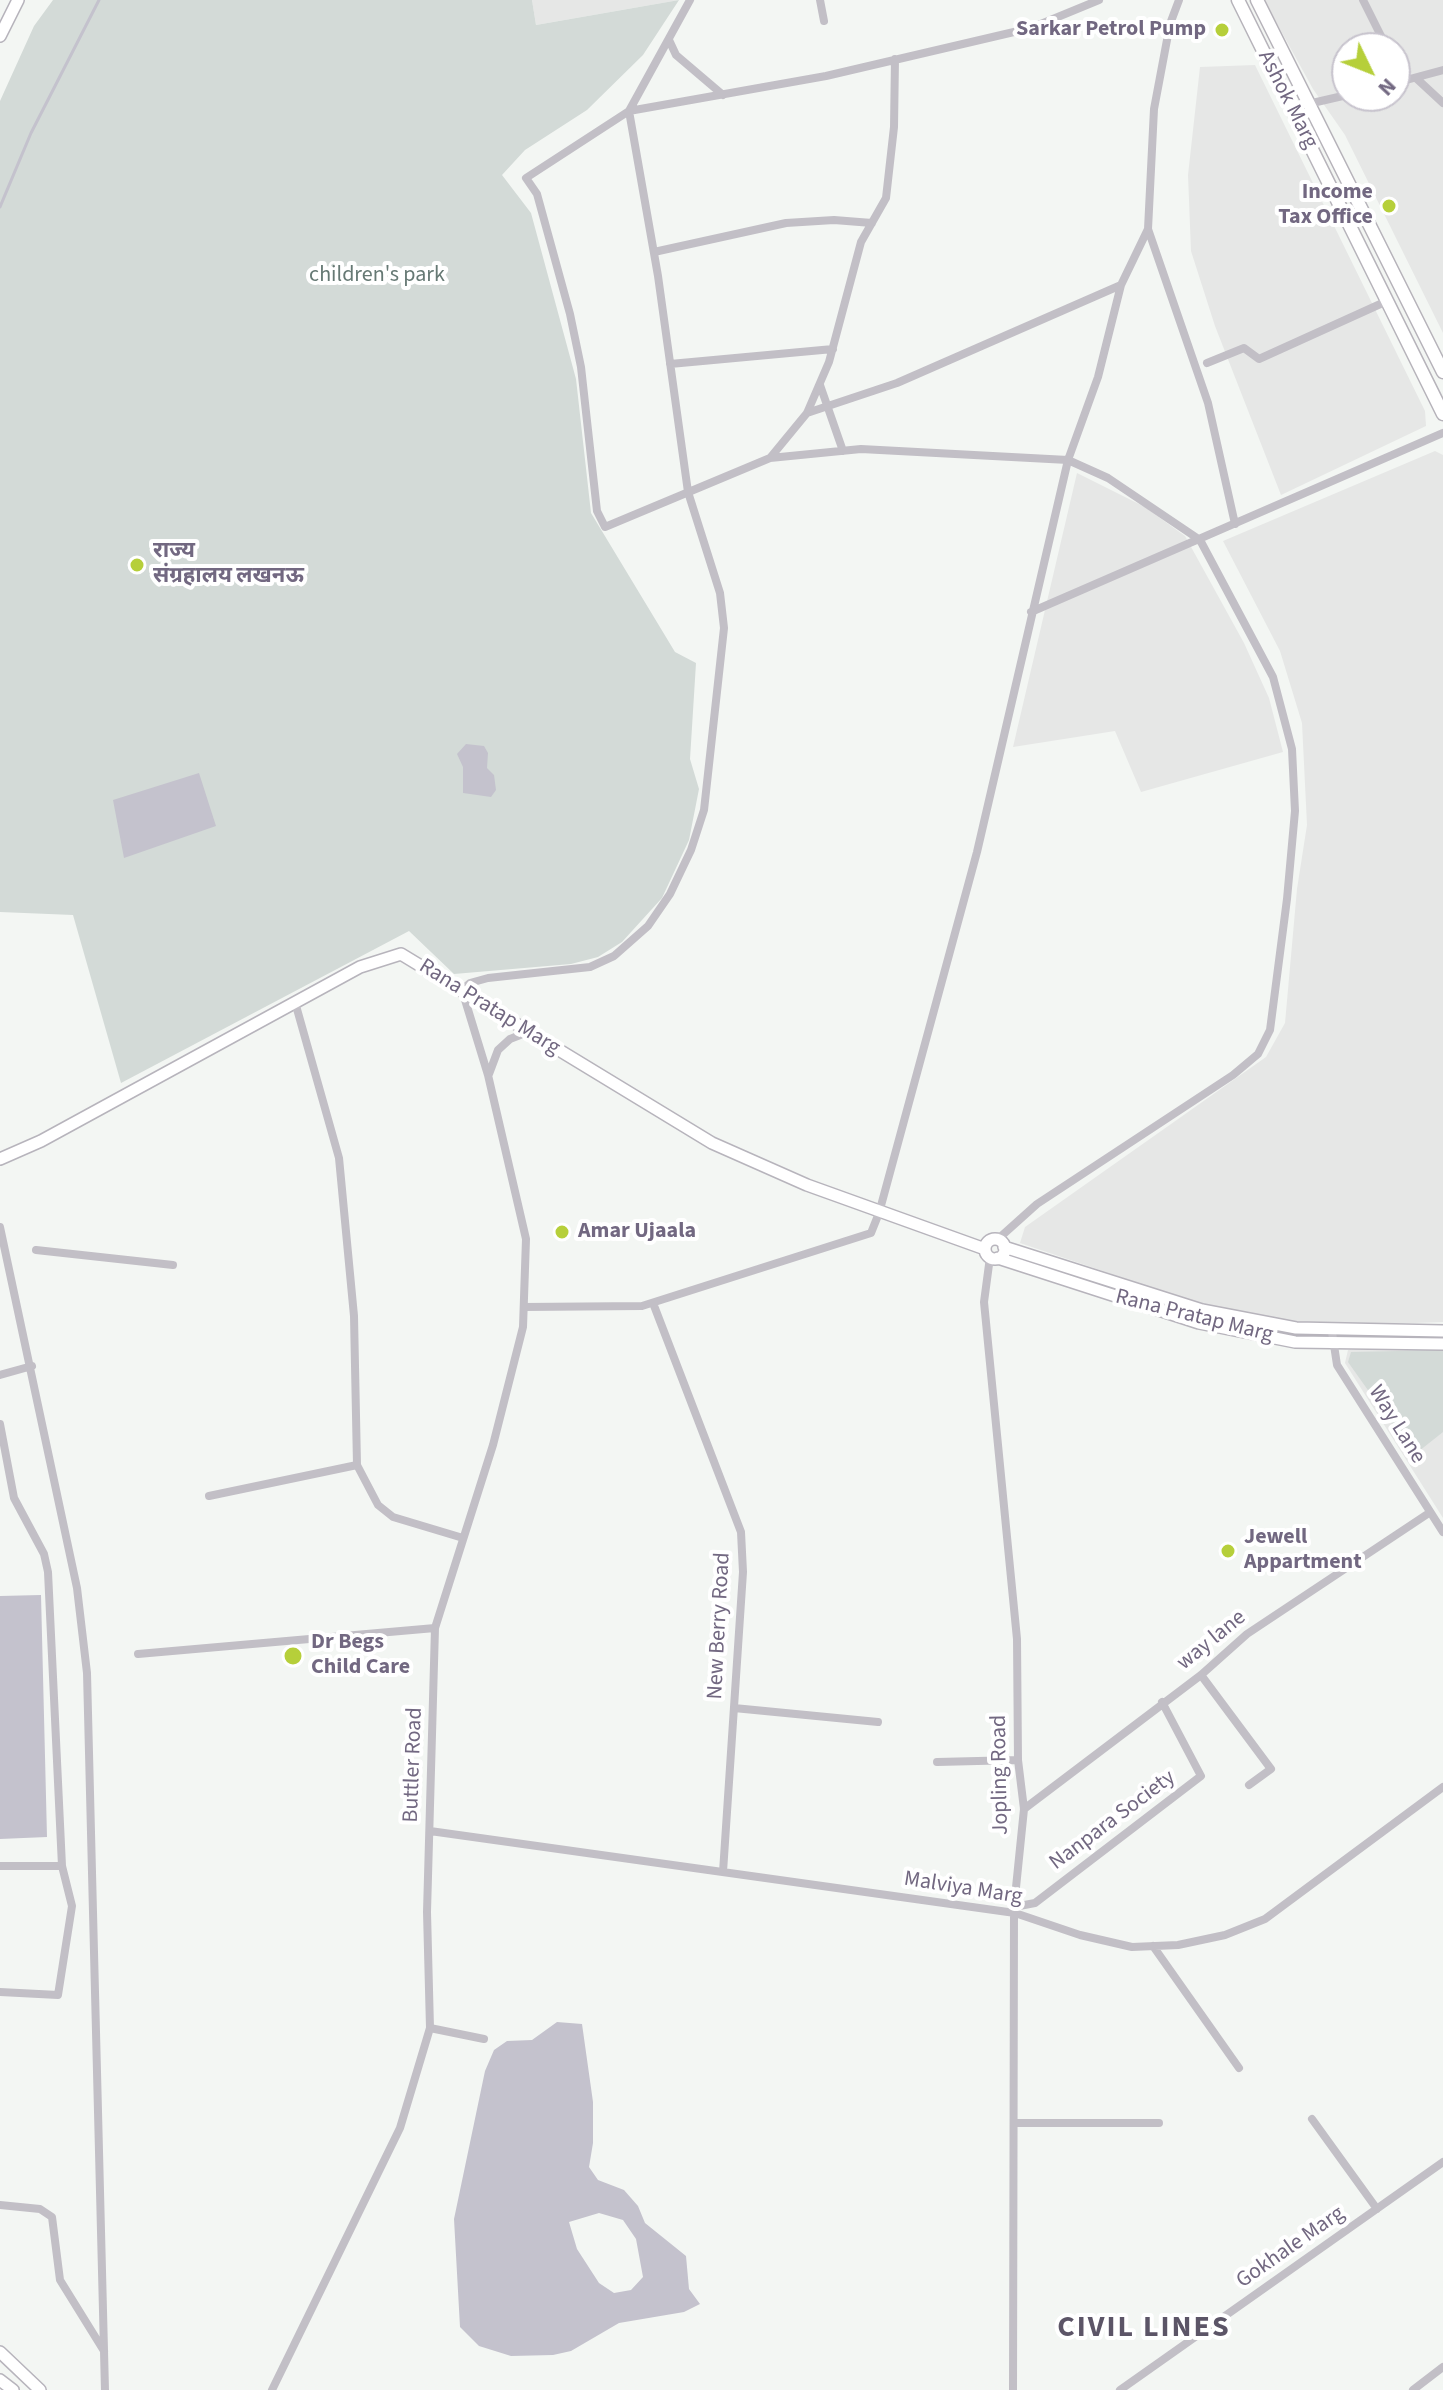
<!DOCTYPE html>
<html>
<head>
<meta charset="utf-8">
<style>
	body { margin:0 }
	#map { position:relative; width:1443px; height:2390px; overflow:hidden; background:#f3f6f3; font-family:"Source Sans 3",sans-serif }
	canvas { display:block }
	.north { position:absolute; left:1331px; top:32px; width:80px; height:80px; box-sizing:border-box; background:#fff; border:2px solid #c7c3cd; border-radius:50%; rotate:133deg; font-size:22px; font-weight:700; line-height:32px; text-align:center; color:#726881 }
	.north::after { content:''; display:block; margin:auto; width:28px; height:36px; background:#b6cf3a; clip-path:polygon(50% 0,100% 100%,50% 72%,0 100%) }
</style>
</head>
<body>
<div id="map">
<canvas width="1443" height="2390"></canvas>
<div class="north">N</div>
</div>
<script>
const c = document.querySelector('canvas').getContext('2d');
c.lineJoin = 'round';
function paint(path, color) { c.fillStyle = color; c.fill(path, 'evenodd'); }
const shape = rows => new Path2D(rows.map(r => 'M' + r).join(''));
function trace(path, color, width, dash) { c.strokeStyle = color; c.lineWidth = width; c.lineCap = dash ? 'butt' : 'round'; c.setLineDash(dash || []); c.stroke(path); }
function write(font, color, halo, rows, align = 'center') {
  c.font = font + ' "Source Sans 3","Noto Sans Devanagari",sans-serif'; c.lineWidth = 8; c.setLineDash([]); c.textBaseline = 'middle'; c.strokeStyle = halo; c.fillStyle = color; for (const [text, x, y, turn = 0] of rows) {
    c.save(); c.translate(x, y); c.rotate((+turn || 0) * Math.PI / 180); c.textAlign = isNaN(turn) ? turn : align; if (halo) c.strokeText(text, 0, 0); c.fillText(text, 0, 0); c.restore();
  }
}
paint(shape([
	[532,0,679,0,536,25],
	[1264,0,1443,0,1443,333,1345,135,1313,89],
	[1347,48,1395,48,1395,96,1347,96],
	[1255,65,1425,411,1426,426,1281,495,1215,326,1191,251,1188,175,1200,67],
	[1435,451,1443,455,1443,1322,1324,1326,1227,1313,1020,1243,1025,1227,1266,1057,1285,1023,1297,889,1307,825,1302,723,1280,651,1223,541],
	[1077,473,1145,507,1185,536,1244,643,1269,698,1283,752,1141,792,1115,731,1013,747],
	[1443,1347,1443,1518,1345,1363,1348,1350]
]), '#e6e7e6');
paint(shape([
	[53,0,532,0,536,25,679,0,643,55,587,110,525,150,502,175,531,213,576,379,591,513,675,652,696,663,690,759,699,789,689,840,662,898,622,942,598,957,571,964,454,974,409,931,121,1083,73,915,0,912,0,101,34,26],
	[1443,1350,1443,1432,1414,1455,1348,1362,1351,1352]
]), '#d3dad7');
paint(shape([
	[466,744,484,746,488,753,487,768,494,775,496,790,491,797,463,793,463,767,457,754],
	[199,773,216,826,124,858,113,800],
	[41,1595,47,1837,0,1839,0,1596],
	[557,2022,582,2024,593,2102,593,2143,589,2167,598,2180,624,2190,638,2206,645,2223,686,2256,689,2289,700,2304,684,2312,619,2323,571,2351,553,2355,511,2356,479,2346,460,2327,454,2219,485,2071,494,2050,507,2041,532,2040],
	[599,2213,623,2220,636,2239,643,2277,631,2290,614,2293,599,2283,577,2249,569,2222]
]), '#c4c2cd');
trace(shape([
	[0,207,31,133,99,0]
]), '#c4c2cd', 3);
const secondary = shape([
	[0,36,18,0],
	[0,1159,41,1141,360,967,401,954,712,1143,807,1185,985,1249],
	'985 1249a10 10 0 1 1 20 0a10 10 0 1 1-20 0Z',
	[1004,1247,1202,1310,1296,1328,1443,1331],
	[998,1258,1199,1323,1295,1342,1443,1344],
	[0,2352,40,2390],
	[0,2380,13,2390]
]);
const primary = shape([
	[1238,0,1443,414],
	[1257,0,1443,372]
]);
trace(secondary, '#b7b4bc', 14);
trace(primary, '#b6b3ba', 15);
trace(shape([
	[690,0,629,111,526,178,537,194,570,314,581,367,597,511,605,527,770,458,861,449,1068,460,1108,478,1200,540,1273,677,1292,749,1295,811,1287,899,1270,1030,1258,1054,1233,1075,1037,1204,998,1239],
	[820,0,824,21],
	[1363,0,1387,48],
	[669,40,676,55,723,95],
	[1395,64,1403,81],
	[1416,78,1443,103],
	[1395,83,1443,70],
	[1308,104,1347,95],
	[1148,229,1208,403,1235,524],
	[654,252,786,223,834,220,872,223],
	[1207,363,1244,348,1259,359,1387,301],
	[670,364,833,349],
	[820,385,843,451],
	[807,413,897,383,1121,285],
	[770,458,807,413,829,362,861,242,886,198,894,127,895,59],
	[1031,612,1443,433],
	[295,1002,339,1158,354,1316,357,1465,378,1505,393,1517,463,1538],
	[489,1074,498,1050,510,1039,528,1032],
	[0,1227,77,1588,87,1673,105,2390],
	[36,1250,173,1265],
	[990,1257,984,1302,1017,1639,1018,1760,1024,1809,1014,1907,1013,2390],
	[653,1303,741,1532,743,1572,723,1872],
	[524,1307,642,1306,871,1233,879,1213,977,852,1068,460,1098,377,1121,285,1148,229,1154,109,1170,24,1179,0],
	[1332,1332,1337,1365,1443,1532],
	[0,1375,32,1366],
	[0,1424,14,1498,44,1554,48,1572,62,1866,72,1906,58,1995,0,1992],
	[209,1496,357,1465],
	[138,1654,435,1628],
	[1201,1675,1271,1769,1249,1785],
	[734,1708,878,1722],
	[937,1762,1018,1760],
	[1024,1809,1201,1675,1247,1634,1429,1513],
	[430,1831,1015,1913,1080,1935,1132,1947,1178,1945,1225,1935,1265,1919,1443,1787],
	[0,1866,62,1866],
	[1014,1907,1035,1903,1201,1776,1162,1702],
	[1153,1946,1239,2068],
	[430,2028,484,2039],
	[1312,2119,1377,2209],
	[1014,2123,1159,2123],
	[0,2205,40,2209,52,2217,60,2280,104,2351],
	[272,2390,400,2128,430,2028,427,1912,435,1628,493,1445,523,1327,526,1239,488,1075,462,990,470,983,488,978,590,967,614,956,648,926,670,894,691,850,704,810,724,628,720,593,688,492,658,276,629,111,826,76,1031,28,1099,0],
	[1120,2390,1443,2162],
	[1413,2390,1443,2367]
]), '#c2bfc6', 8);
trace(secondary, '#fff', 11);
trace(primary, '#fff', 12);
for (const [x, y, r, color] of [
	[1222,30,8,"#b6cf3a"],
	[1389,206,8,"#b6cf3a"],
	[137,565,8,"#b6cf3a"],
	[562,1232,8,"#b6cf3a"],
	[1228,1551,8,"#b6cf3a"],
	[293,1656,10,"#b6cf3a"]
]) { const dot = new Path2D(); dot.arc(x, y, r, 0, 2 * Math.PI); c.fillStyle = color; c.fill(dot); trace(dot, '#fff', 3); }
write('bold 22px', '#726881', '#fff', [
	["Sarkar Petrol Pump",1206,30,"right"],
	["Income",1373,193,"right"],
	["Tax Office",1373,218,"right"],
	["राज्य",153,552],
	["संग्रहालय लखनऊ",153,577],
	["Amar Ujaala",578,1232],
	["Jewell",1244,1538],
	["Appartment",1244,1563],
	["Dr Begs",311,1643],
	["Child Care",311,1668]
], 'left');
write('22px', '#726881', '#fff', [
	["Ashok Marg",1287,100,63],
	["Rana Pratap Marg",489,1008,32],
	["Rana Pratap Marg",1194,1317,14],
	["Way Lane",1396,1425,58],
	["New Berry Road",720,1626,-87],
	["way lane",1212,1641,-39],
	["Buttler Road",414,1765,-88],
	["Jopling Road",1001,1775,-91],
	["Nanpara Society",1113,1821,-37],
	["Malviya Marg",963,1889,9],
	["Gokhale Marg",1291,2248,-35]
]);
write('22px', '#667974', '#fff', [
	["children's park",377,276]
]);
c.letterSpacing = '2px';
write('bold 30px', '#5c5567', '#fff', [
	["CIVIL LINES",1144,2329]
]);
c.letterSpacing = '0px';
</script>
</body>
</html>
